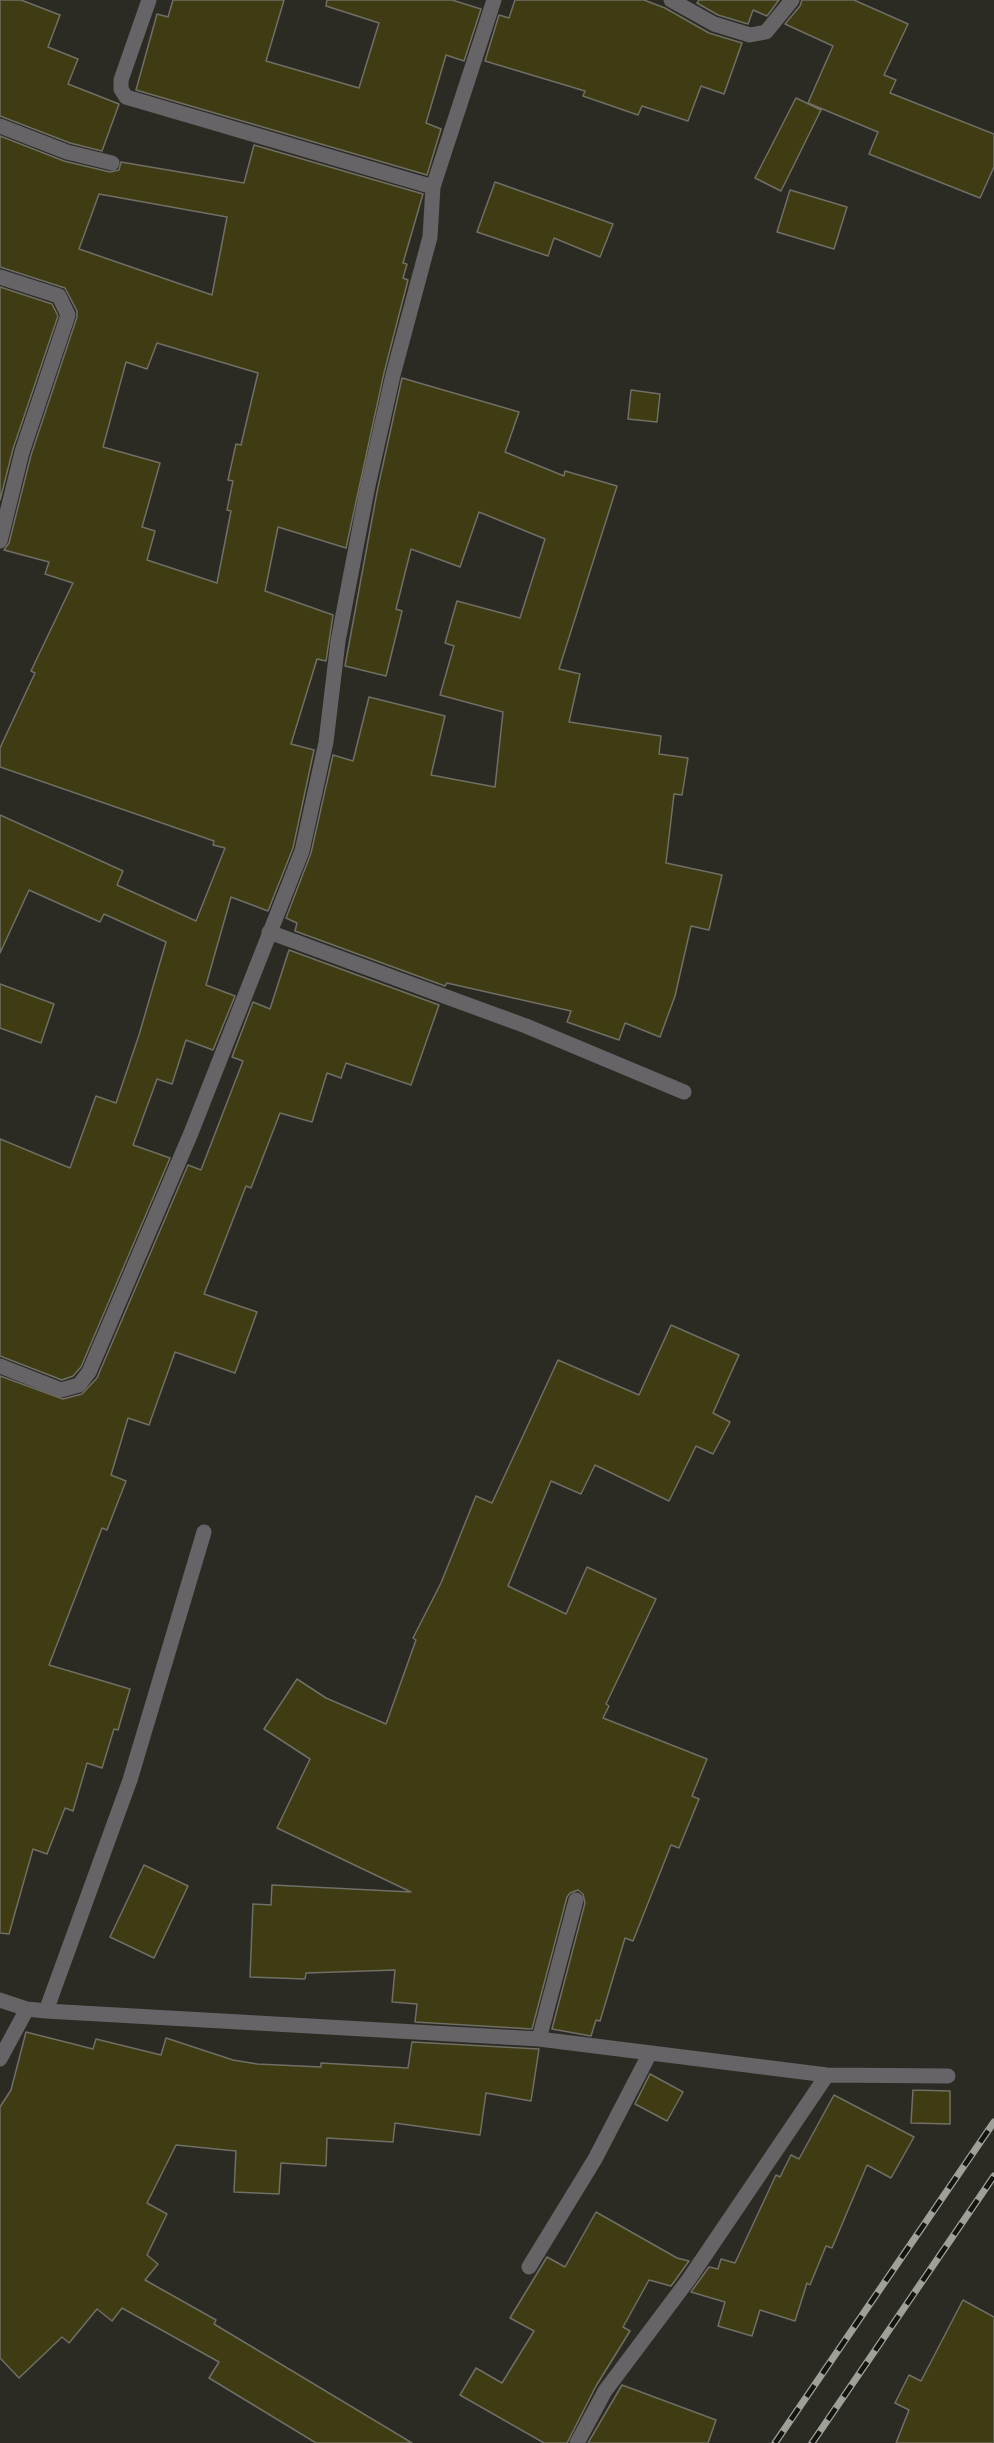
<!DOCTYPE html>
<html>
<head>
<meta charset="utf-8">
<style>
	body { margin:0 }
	canvas { display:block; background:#2b2b23 }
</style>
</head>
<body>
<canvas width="994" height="2443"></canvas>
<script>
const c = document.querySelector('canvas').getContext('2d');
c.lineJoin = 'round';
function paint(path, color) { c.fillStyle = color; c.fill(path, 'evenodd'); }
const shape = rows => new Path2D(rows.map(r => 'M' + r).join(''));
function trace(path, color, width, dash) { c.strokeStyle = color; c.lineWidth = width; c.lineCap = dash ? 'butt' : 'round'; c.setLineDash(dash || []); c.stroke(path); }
const building = shape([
	[0,0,21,0,60,15,48,47,78,59,68,84,119,104,102,151,70,143,0,116,0,0],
	[173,0,284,0,266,61,359,88,379,23,326,6,327,0,452,0,481,9,464,61,446,55,426,123,441,129,427,175,136,90,157,14,168,17,173,0],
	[515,0,644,0,665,8,709,33,742,43,724,94,701,86,688,121,642,106,638,115,583,96,585,91,485,61,499,15,509,18,515,0],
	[699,0,779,0,767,16,753,10,748,24,718,15,697,3,699,0],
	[802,0,854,0,908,24,884,75,896,80,890,93,994,134,994,167,980,198,869,154,878,132,808,103,833,46,785,24,800,6,802,0],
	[796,98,821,110,781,191,755,178,796,98],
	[0,136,64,161,110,172,119,170,121,162,244,183,254,145,423,194,403,263,407,264,403,278,408,280,384,373,346,548,278,527,265,591,333,615,326,661,317,659,291,744,314,750,293,848,268,911,231,897,206,985,235,996,213,1050,186,1040,172,1084,157,1079,133,1145,170,1158,81,1367,73,1376,62,1380,0,1356,0,1139,70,1168,96,1096,116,1103,139,1035,166,942,104,914,100,922,29,890,0,953,0,815,123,871,117,885,196,921,225,848,213,845,214,841,0,767,0,748,35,673,31,671,73,583,45,574,49,562,4,550,9,543,31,455,77,317,77,311,65,288,0,267,0,136],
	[99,194,227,217,212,295,79,249,99,194],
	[157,343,258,373,241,445,236,444,228,480,233,481,227,510,231,511,217,583,147,560,155,531,142,527,160,463,103,447,126,362,147,369,157,343],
	[495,182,613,224,600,257,554,238,548,256,477,232,495,182],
	[790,190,847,207,834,249,777,232,790,190],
	[0,287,52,304,58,316,13,449,0,500,0,287],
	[402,378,519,412,505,452,564,476,565,471,617,486,559,669,580,674,569,722,661,736,659,754,688,758,682,795,674,794,666,863,722,875,709,930,691,926,675,996,660,1037,625,1023,619,1040,567,1022,571,1011,447,983,445,986,295,931,297,923,286,918,311,853,333,755,353,761,369,697,445,716,431,775,495,787,503,712,440,695,454,646,445,643,457,601,520,618,545,539,479,512,460,567,411,549,396,609,402,611,386,676,345,666,377,492,402,378],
	[631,390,660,394,657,422,628,419,631,390],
	[289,950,439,1005,411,1085,346,1063,341,1078,327,1073,312,1122,280,1113,251,1188,246,1186,204,1294,257,1312,235,1373,175,1352,149,1425,128,1418,111,1475,126,1481,107,1530,102,1528,49,1665,130,1689,118,1730,114,1729,102,1768,87,1763,73,1811,65,1808,47,1854,33,1849,9,1934,0,1933,0,1376,63,1399,82,1394,97,1378,188,1165,201,1170,243,1061,232,1057,253,1002,270,1009,289,950],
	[0,984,54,1004,41,1043,0,1028,0,984],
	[671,1325,739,1355,713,1413,730,1422,713,1454,696,1446,669,1501,595,1465,581,1494,551,1481,508,1586,566,1614,587,1567,656,1599,606,1704,609,1706,603,1718,707,1759,692,1796,699,1799,679,1848,671,1845,633,1941,625,1938,600,2021,596,2020,591,2036,552,2029,585,1903,583,1894,578,1890,570,1893,567,1897,532,2029,415,2022,417,2004,392,2002,395,1970,306,1973,305,1979,250,1977,253,1904,271,1905,272,1885,411,1892,277,1828,310,1759,264,1729,297,1679,326,1698,386,1724,416,1640,413,1638,441,1583,476,1496,492,1503,558,1360,639,1395,671,1325],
	[144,1865,188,1886,154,1958,110,1937,144,1865],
	[26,2032,93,2049,96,2039,161,2055,166,2038,233,2060,257,2064,321,2067,321,2063,408,2068,412,2042,539,2049,531,2101,486,2093,480,2135,395,2123,393,2142,327,2138,326,2166,281,2163,279,2194,234,2192,236,2151,176,2145,147,2203,167,2214,147,2255,158,2264,145,2280,216,2320,214,2324,412,2443,316,2443,209,2378,219,2362,122,2308,112,2321,97,2309,69,2343,62,2337,19,2378,0,2358,0,2107,11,2090,26,2032],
	[650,2074,683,2092,667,2121,635,2104,650,2074],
	[913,2090,950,2091,950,2124,911,2123,913,2090],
	[834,2095,914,2137,891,2178,867,2165,832,2248,826,2246,810,2285,807,2283,795,2321,760,2310,752,2336,718,2326,725,2302,691,2292,709,2267,718,2269,721,2259,735,2263,776,2175,780,2177,791,2155,799,2159,834,2095],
	[596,2212,677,2258,689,2261,671,2286,649,2280,623,2327,630,2331,596,2386,567,2443,544,2443,460,2395,476,2368,502,2383,534,2331,510,2318,547,2257,565,2267,596,2212],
	[963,2300,994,2317,994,2443,896,2443,909,2410,895,2403,909,2375,921,2381,963,2300],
	[622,2385,716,2420,708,2443,588,2443,622,2385]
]);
paint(building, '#3f3b12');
trace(building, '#6f6f66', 1.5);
trace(shape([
	[149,0,121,80,121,89,126,97,433,187],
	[671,0,714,24,750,35,766,32,792,0],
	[0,126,67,152,112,163],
	[0,277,59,296,68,315,22,452,0,541],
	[269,932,526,1026,684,1092],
	[0,1366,61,1390,79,1385,89,1372,191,1133,302,851,326,742,338,641,367,490,393,375,430,237,433,187,494,0],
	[0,2000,27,2009,46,2011,539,2039,827,2075,948,2076],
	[46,2011,130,1780,204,1532],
	[539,2039,576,1900],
	[0,2059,27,2009],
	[529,2267,595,2159,650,2053],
	[577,2443,605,2391,689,2279,827,2075]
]), '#666467', 15);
const rail = shape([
	[775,2443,994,2122],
	[812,2443,994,2176]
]);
trace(rail, '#a0a09a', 7);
trace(rail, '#131310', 4.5, [14]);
</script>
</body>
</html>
